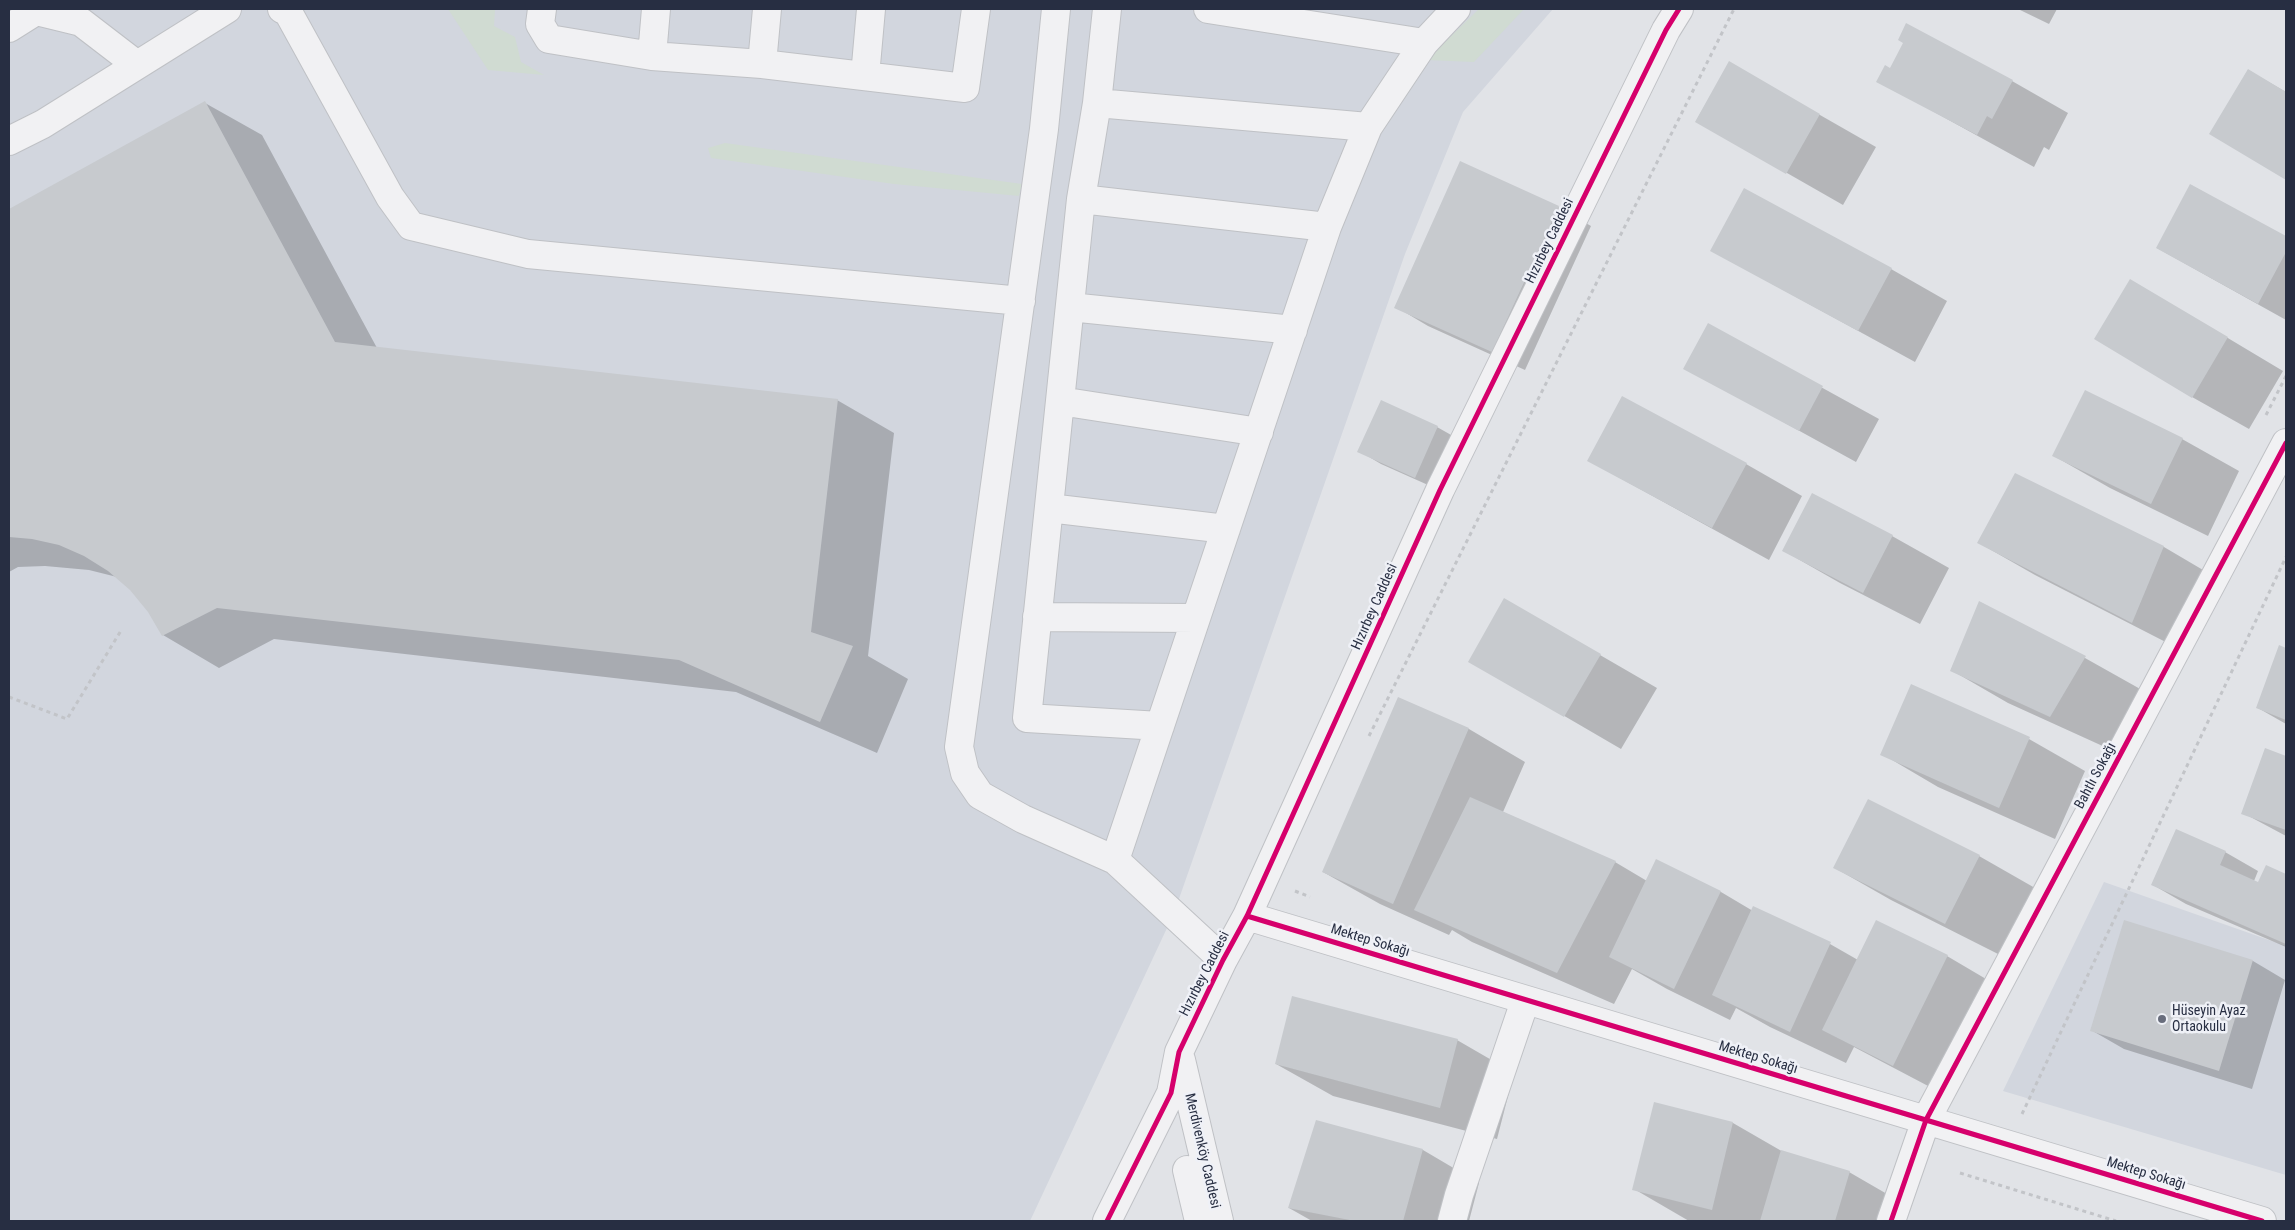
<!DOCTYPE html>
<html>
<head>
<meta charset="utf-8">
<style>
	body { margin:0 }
	#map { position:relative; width:2295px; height:1230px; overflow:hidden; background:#e1e3e7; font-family:"Roboto Condensed",sans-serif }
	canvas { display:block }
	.frame { position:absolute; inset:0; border:10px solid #272e42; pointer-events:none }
</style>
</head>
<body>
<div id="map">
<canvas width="2295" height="1230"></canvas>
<div class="frame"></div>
</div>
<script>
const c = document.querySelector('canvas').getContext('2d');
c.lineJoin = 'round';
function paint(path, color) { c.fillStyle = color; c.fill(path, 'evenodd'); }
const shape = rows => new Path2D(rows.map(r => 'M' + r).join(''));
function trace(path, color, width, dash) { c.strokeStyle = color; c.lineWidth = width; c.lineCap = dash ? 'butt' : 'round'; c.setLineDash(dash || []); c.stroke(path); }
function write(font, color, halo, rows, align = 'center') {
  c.font = font + ' "Roboto Condensed",sans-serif'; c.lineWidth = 5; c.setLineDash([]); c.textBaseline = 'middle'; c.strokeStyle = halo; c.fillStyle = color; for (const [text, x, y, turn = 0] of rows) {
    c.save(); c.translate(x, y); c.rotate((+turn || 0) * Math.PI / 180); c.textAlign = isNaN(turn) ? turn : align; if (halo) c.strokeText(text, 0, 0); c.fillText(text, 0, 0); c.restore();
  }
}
paint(shape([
	[9,9,1553,9,1463,112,1405,254,1174,913,1030,1221,9,1221],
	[2104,882,2286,946,2286,1175,2003,1091]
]), '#d2d6de');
paint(shape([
	[448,9,495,9,494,26,515,37,521,62,544,75,488,70],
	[1479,9,1524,9,1474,62,1426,60],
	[725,143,1022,184,1019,196,894,184,711,158,708,148]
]), '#d0dbd2');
paint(shape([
	[2018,9,2057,9,2049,24],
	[1905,43,2012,81,2068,113,2049,150,2044,147,2034,167,1878,81,1890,69],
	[1729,63,1876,147,1843,205,1696,121],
	[2248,70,2286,92,2286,178,2211,133],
	[205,103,262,135,377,348,837,400,894,433,868,656,908,679,877,753,736,692,274,639,219,668,163,635,149,611,131,589,117,577,89,570,45,566,18,567,9,572,9,211],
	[2191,185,2286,238,2286,320,2157,248],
	[1558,207,1591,226,1525,370,1428,326,1396,307],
	[1712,251,1891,269,1947,301,1915,362],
	[2186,313,2283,371,2249,429,2192,397],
	[1708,325,1879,419,1856,462,1685,368],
	[1381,402,1437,427,1460,440,1437,489,1381,464,1359,451],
	[2182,439,2239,471,2208,536,2110,488,2054,456],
	[1589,461,1746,464,1802,496,1769,560],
	[2015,475,2164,547,2220,580,2189,654,2035,575,1979,543],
	[1892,536,1949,568,1920,624,1840,583,1784,551],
	[1505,600,1657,688,1621,749,1470,661],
	[1980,602,2085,658,2142,690,2107,748,2008,703,1951,670],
	[2280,647,2286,649,2286,724,2258,708],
	[1399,699,1469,729,1525,762,1503,812,1615,862,1647,881,1657,861,1721,892,1753,911,1754,908,1830,944,1858,960,1947,956,2003,989,1949,1097,1854,1047,1846,1063,1770,1027,1736,1008,1730,1020,1667,989,1632,969,1614,1004,1472,942,1452,930,1449,935,1380,904,1323,872],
	[2029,739,2085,771,2055,839,1938,787,1882,754],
	[2266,750,2286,757,2286,836,2243,813],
	[2225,852,2258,871,2254,881,2259,884,2266,867,2286,875,2286,947,2186,904,2153,885],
	[1979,856,2035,888,2002,956,1891,900,1835,868],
	[2125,922,2253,961,2285,980,2252,1089,2124,1049,2091,1030],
	[1457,1040,1514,1073,1497,1139,1333,1096,1276,1064],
	[1655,1103,1733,1123,1785,1153,1849,1172,1906,1205,1901,1221,1689,1221,1634,1189],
	[1317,1121,1423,1150,1479,1183,1469,1221,1312,1221,1289,1208]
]), '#0003');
paint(shape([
	[1906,23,2013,80,1992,119,1987,116,1977,135,1876,82,1885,65,1890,68,1903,43,1898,40],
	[1729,61,1820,114,1786,174,1695,122],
	[2248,69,2286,92,2286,180,2209,134],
	[205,101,335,342,838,399,811,632,853,646,820,722,679,660,217,608,162,636,148,612,130,590,108,571,84,556,59,545,32,539,9,537,9,209],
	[1460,161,1559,206,1492,352,1394,308],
	[2190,184,2286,236,2286,252,2258,304,2156,248],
	[1744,188,1892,268,1858,331,1710,251],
	[2130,279,2228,337,2192,398,2094,339],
	[1708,323,1823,386,1799,431,1683,369],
	[2085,390,2183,438,2151,504,2052,456],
	[1622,396,1747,463,1712,528,1587,461],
	[1381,400,1438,426,1415,478,1357,452],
	[2015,473,2164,546,2132,623,1977,543],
	[1812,493,1893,535,1863,593,1782,551],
	[1504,598,1601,654,1564,717,1468,662],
	[1979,601,2086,656,2050,717,1950,671],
	[2279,645,2286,648,2286,720,2256,708],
	[1911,684,2030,737,1999,808,1880,755],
	[1398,697,1469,728,1393,904,1322,872],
	[2265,748,2286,756,2286,830,2241,814],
	[1470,797,1616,861,1557,973,1414,910],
	[1868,799,1980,855,1945,924,1833,868],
	[2176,829,2226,851,2220,865,2258,882,2266,865,2286,874,2286,944,2151,885],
	[1656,859,1721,891,1674,989,1609,957],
	[1753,906,1831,942,1790,1032,1712,995],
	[1876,920,1948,955,1893,1066,1822,1030],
	[2124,920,2253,960,2219,1071,2090,1031],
	[1292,996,1458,1039,1440,1108,1275,1064],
	[1654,1102,1733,1122,1712,1210,1632,1190],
	[1316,1120,1423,1149,1403,1221,1355,1221,1288,1208],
	[1781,1150,1850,1171,1835,1221,1760,1221]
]), '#c7cace');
const minor = shape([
	[282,9,288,12,390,197,411,226,528,254,1021,301],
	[542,9,540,24,549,39,652,56,762,64,965,88,976,9],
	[1056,9,1044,129,959,747,965,773,980,795,1023,819,1115,860,1223,960],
	[1107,9,1097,103,1081,199,1027,718,1160,726],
	[1208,9,1424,43],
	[9,28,36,11,81,22,137,65],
	[652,56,656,9],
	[762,64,767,9],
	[865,76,871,9],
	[1097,103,1368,127],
	[9,141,43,124,227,9],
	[1081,199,1327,227],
	[1070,307,1293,330],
	[1060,401,1259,432],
	[1049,508,1226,529],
	[1037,617,1196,618],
	[1115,860,1327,227,1368,127,1424,43,1456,9],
	[1247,916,2262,1221],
	[1181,1060,1219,1221],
	[1187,1170,1199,1221],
	[1107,1221,1171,1093,1179,1052,1223,960,1247,916,1440,490,1666,30,1679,9],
	[1452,1221,1459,1195,1525,1001],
	[1891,1221,1926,1120,2286,443]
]);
trace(minor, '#bfc1c5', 30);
trace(shape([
	[2266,415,2286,376],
	[9,697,67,719,122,629],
	[1369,736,1734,9],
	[1295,891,1310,897],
	[2022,1114,2286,557],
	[1960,1173,2116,1221]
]), '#c2c4c8', 3, [4, 4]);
trace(minor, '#f1f1f3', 28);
trace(shape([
	[1247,916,2262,1221],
	[1107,1221,1171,1093,1179,1052,1223,960,1247,916,1440,490,1666,30,1679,9],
	[1891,1221,1926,1120,2286,443]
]), '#d6006c', 5);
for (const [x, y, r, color] of [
	[2162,1019,5,"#686d7c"]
]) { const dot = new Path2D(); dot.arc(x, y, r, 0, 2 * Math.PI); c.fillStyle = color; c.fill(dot); trace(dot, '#eff1f7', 2); }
write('14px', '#272e42', '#eff1f7', [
	["Hızırbey Caddesi",1550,241,-64],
	["Hızırbey Caddesi",1375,607,-66],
	["Bahtlı Sokağı",2096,776,-62],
	["Mektep Sokağı",1370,941,17],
	["Hızırbey Caddesi",1205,974,-63],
	["Mektep Sokağı",1758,1058,17],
	["Merdivenköy Caddesi",1202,1151,77],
	["Mektep Sokağı",2146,1174,17]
]);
write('14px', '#272e42', '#eff1f7', [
	["Hüseyin Ayaz",2172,1011],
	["Ortaokulu",2172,1027]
], 'left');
</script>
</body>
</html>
